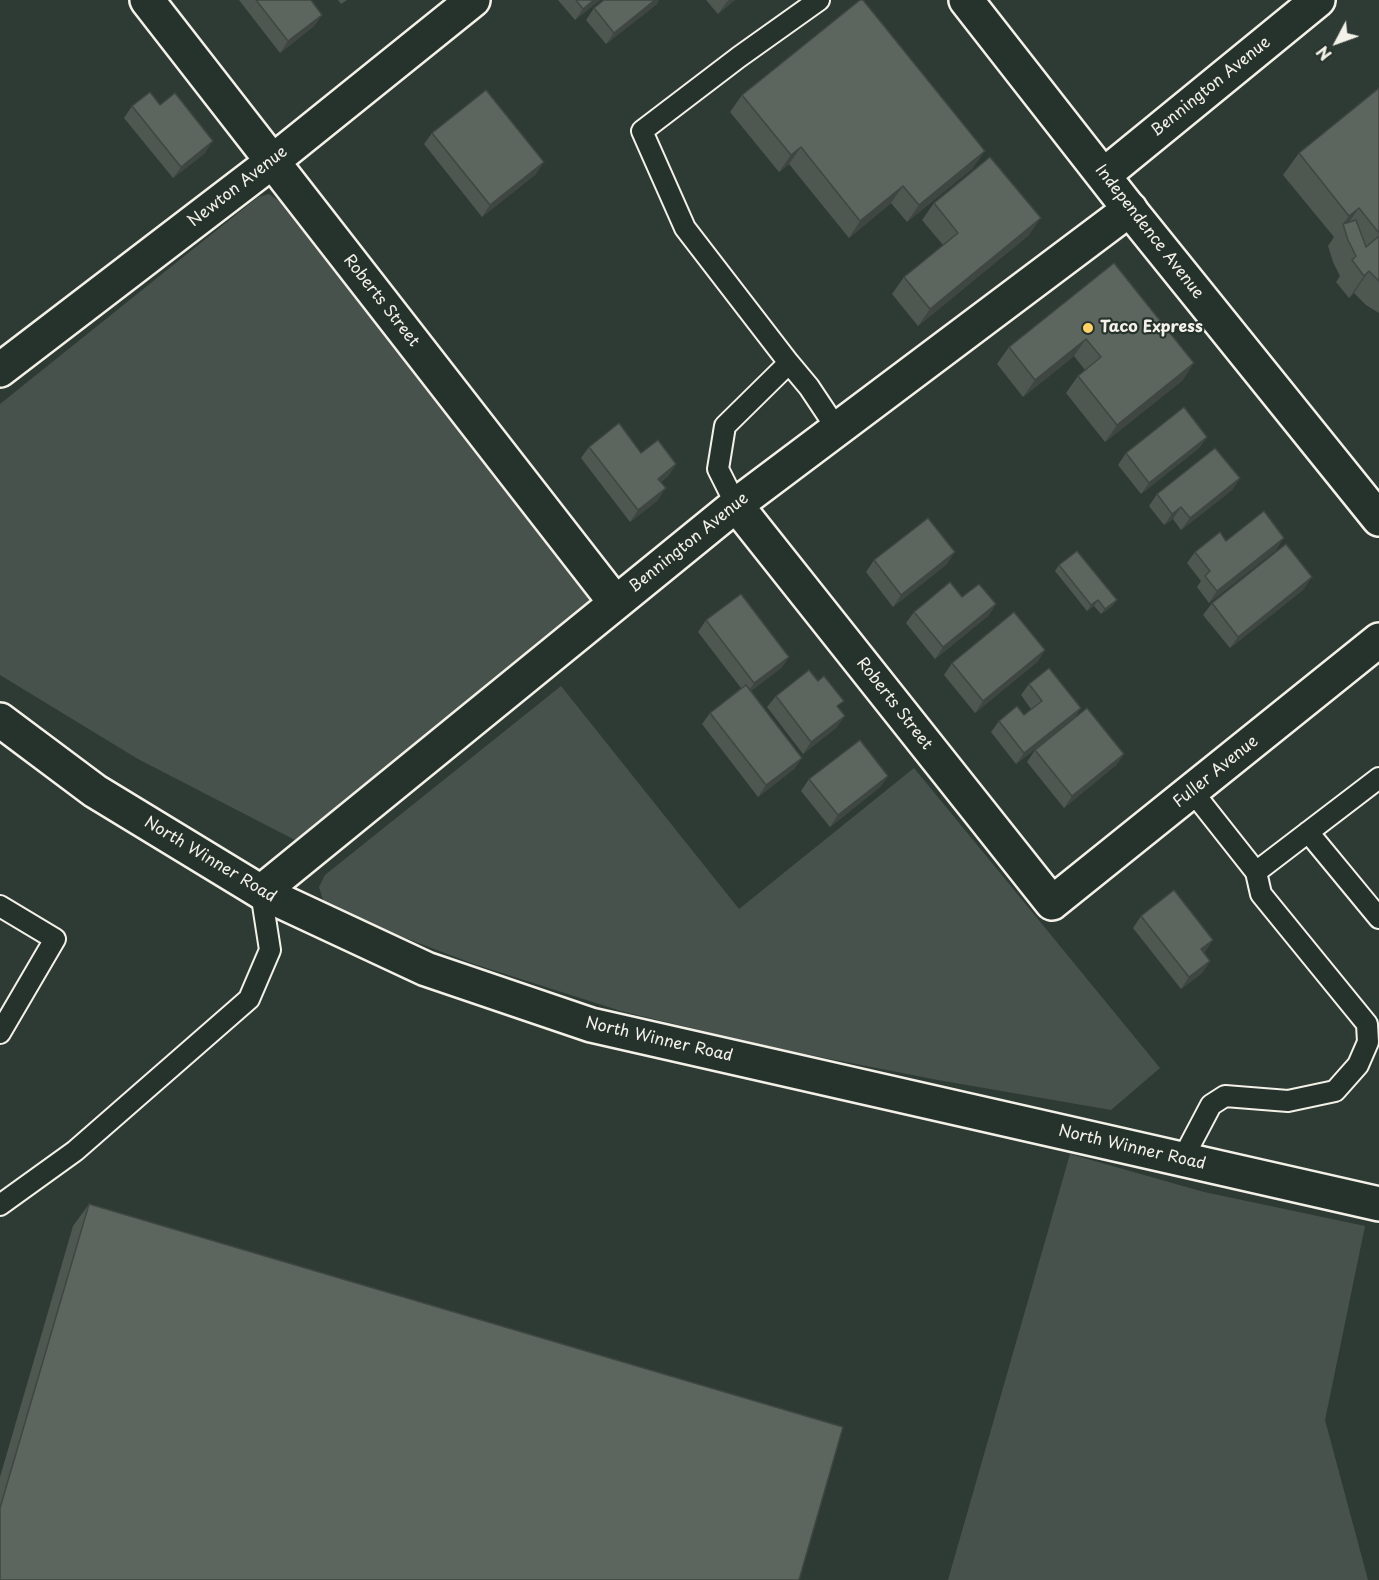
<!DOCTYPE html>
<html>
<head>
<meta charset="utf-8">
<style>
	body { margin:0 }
	#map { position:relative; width:1379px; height:1580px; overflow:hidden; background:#2e3b34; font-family:"Playpen Sans",sans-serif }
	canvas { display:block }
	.north { position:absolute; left:1307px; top:12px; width:60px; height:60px; -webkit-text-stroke:4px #26332d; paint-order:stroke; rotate:229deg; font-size:16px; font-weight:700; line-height:24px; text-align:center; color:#f4f1e8 }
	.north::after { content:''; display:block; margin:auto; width:21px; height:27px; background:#f4f1e8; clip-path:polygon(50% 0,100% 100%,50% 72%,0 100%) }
</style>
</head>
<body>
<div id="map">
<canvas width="1379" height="1580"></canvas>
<div class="north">N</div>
</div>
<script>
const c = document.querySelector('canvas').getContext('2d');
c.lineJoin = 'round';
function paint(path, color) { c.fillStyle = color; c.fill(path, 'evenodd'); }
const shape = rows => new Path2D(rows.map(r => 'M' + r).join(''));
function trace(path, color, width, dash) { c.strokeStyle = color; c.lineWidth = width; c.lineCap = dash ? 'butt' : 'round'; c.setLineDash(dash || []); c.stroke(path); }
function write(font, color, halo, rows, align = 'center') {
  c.font = font + ' "Playpen Sans",sans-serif'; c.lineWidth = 4.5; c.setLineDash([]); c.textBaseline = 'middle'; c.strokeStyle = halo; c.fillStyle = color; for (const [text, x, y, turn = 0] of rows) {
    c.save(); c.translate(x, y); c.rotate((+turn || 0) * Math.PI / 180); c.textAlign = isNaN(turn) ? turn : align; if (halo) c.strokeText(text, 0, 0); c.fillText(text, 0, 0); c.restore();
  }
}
paint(shape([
	[269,194,279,201,586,591,589,602,586,612,295,840,138,759,0,675,0,404,258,197],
	[561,686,739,909,914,768,1160,1068,1111,1110,938,1080,769,1047,621,1011,474,964,334,911,323,900,319,887,325,875],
	[1070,1154,1204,1192,1365,1226,1325,1420,1368,1580,948,1580]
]), '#48524c');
const lane = shape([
	[789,363,685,228,642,131,739,57,819,0],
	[736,505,718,469,725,426,789,363,809,387,837,429],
	[1308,832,1379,918],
	[1256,872,1379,778],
	[0,906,55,939,0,1033],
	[1182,1160,1211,1105,1225,1096,1288,1101,1335,1091,1358,1065,1368,1042,1367,1024,1261,894,1256,872,1192,791],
	[0,1205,75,1151,249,999,270,950,261,892]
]);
const street = shape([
	[147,0,615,602],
	[0,370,273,161,473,0],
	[736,505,1052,903,1379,640],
	[0,720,95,791,261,892,426,969,591,1025,1379,1204],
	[261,892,736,505,1130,209]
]);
const secondary = shape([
	[1104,175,1318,0]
]);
const primary = shape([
	[966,0,1134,215,1379,519]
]);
trace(lane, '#f4f1e8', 24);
trace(street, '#f4f1e8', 38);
trace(secondary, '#f4f1e8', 38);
trace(primary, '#f4f1e8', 38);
trace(lane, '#26332d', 20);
trace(street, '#26332d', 33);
trace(secondary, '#26332d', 33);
trace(primary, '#26332d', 33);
paint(shape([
	[239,0,311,0,322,15,314,26,280,53],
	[338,0,347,0,341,4],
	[558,0,600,0,575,20],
	[706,0,735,0,718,14],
	[657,4,606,44,586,20,594,8],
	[1379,88,1379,313,1366,305,1354,293,1349,298,1336,282,1340,276,1333,262,1328,246,1334,237,1283,175,1299,153],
	[742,95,973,168,907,222,891,203,849,238,789,164,779,172,730,112],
	[160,105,205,153,173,178,124,118,132,106],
	[432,133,536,174,482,217,424,144],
	[934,203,1029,235,918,326,892,294,904,277,943,245,922,220],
	[1114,263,1183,380,1105,442,1066,393,1078,376,1085,370,1074,356,1023,397,997,364,1009,347],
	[1207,437,1199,448,1141,494,1118,465,1126,453],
	[589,447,641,453,676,464,668,476,661,482,658,500,630,522,581,458],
	[1240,478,1232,490,1181,530,1173,519,1164,525,1149,506,1157,494],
	[1276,550,1209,603,1197,587,1201,581,1187,563,1195,552],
	[874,560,947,564,893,607,866,572],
	[1059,565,1117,600,1112,606,1101,614,1094,606,1087,611,1055,571],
	[1304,589,1230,648,1203,615,1212,603],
	[962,597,996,604,988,616,935,659,906,623,914,612],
	[706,620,789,657,781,668,751,691,802,758,794,769,758,797,702,724,710,713,741,688,698,632],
	[1045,650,1037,662,975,713,944,675,952,663],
	[1029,684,1081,708,1074,718,1124,754,1116,765,1064,808,1027,762,1035,750,1056,733,1016,764,991,732,999,721,1024,715,1031,709,1021,695],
	[776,696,837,727,803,754,767,707],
	[888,776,880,787,830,827,801,791,809,779],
	[1141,916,1205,952,1203,953,1210,961,1202,973,1181,989,1133,928],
	[89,1204,0,1580,0,1477,73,1226]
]), '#4f5751');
paint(shape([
	[594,0,600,0,575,20,583,9],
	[655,0,659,0,657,4,606,44,614,33],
	[729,0,735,0,718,14,726,3],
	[322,15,314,26,280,53,288,41],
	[213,141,205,153,173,178,181,167],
	[801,147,789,164,779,172,791,155],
	[985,151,973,168,907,222,919,205],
	[544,162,536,174,482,217,490,205],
	[903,186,891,203,849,238,860,221],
	[1359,208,1345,228,1343,224,1349,216],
	[1041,218,1029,235,918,326,930,309],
	[1369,271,1354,293,1349,298,1364,276],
	[1086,339,1074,356,1023,397,1035,380],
	[1194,363,1183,380,1105,442,1117,425],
	[1207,437,1199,448,1141,494,1149,483],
	[676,464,668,476,650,490,658,479],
	[1240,478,1232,490,1181,530,1190,518],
	[666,488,658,500,630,522,638,510],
	[1181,507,1173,519,1164,525,1172,514],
	[1284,538,1276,550,1209,603,1217,591],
	[955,552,947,564,893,607,901,595],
	[1312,577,1304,589,1230,648,1238,637],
	[1098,600,1094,606,1087,611,1091,605],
	[1117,600,1112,606,1101,614,1105,609],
	[996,604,988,616,935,659,943,647],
	[1045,650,1037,662,975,713,983,701],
	[789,657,781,668,746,695,754,683],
	[1081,708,1073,719,1016,764,1024,753],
	[845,716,837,727,803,754,811,742],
	[1124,754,1116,765,1064,808,1072,796],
	[802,758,794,769,758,797,766,785],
	[888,776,880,787,830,827,838,815],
	[1213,940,1205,952,1193,961,1201,949],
	[1210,961,1202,973,1181,989,1189,977]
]), '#404742');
const building = shape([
	[256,0,311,0,322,15,288,41,256,0],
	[576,0,594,0,583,9,576,0],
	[604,0,655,0,614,33,594,8,604,0],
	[860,0,863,0,985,151,919,205,903,186,860,221,801,147,791,155,742,95,860,0],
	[1379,88,1379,233,1359,208,1349,216,1299,153,1379,88],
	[486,90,544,162,490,205,432,133,486,90],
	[150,92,160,105,175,93,213,141,181,167,132,106,150,92],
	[990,157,1041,218,930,309,904,277,958,233,934,203,990,157],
	[1356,220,1366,247,1379,236,1379,281,1369,271,1364,276,1352,260,1356,256,1348,240,1343,224,1356,220],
	[1114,263,1194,363,1117,425,1078,376,1101,357,1086,339,1035,380,1009,347,1114,263],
	[1184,407,1207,437,1149,483,1126,453,1184,407],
	[619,423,641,453,658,440,676,464,658,479,666,488,638,510,589,447,619,423],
	[1215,448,1240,478,1190,518,1181,507,1172,514,1157,494,1215,448],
	[1264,511,1284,538,1217,591,1205,576,1210,571,1195,552,1220,532,1226,541,1264,511],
	[928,518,955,552,901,595,874,560,928,518],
	[1286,544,1312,577,1238,637,1212,603,1286,544],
	[1077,551,1117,600,1105,609,1098,600,1091,605,1059,565,1077,551],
	[950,582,962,597,979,584,996,604,943,647,914,612,950,582],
	[741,594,789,657,754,683,706,620,741,594],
	[1014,612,1045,650,983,701,952,663,1014,612],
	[1049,668,1081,708,1024,753,999,721,1017,706,1024,715,1042,701,1029,684,1049,668],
	[809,670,818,681,824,676,844,701,837,706,845,716,811,742,776,696,809,670],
	[746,685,802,758,766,785,710,713,746,685],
	[1087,708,1124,754,1072,796,1035,750,1087,708],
	[860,740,888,776,838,815,809,779,860,740],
	[1174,890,1213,940,1201,949,1210,961,1189,977,1141,916,1174,890],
	[89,1204,843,1427,799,1580,0,1580,0,1508,89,1204]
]);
paint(building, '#5c655e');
trace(building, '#404742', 1.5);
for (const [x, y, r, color] of [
	[1088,328,6,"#ffd166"]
]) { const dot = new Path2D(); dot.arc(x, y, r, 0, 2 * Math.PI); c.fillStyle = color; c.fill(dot); trace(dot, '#26332d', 2); }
write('16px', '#f4f1e8', '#26332d', [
	["Bennington Avenue",1211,87,-39],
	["Newton Avenue",238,187,-38],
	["Independence Avenue",1149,232,52],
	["Roberts Street",381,301,52],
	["Bennington Avenue",689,543,-39],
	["Roberts Street",894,704,52],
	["Fuller Avenue",1216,772,-39],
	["North Winner Road",210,860,31],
	["North Winner Road",659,1040,13],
	["North Winner Road",1132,1148,13]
]);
write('bold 16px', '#f4f1e8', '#26332d', [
	["Taco Express",1100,328]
], 'left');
</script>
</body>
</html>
